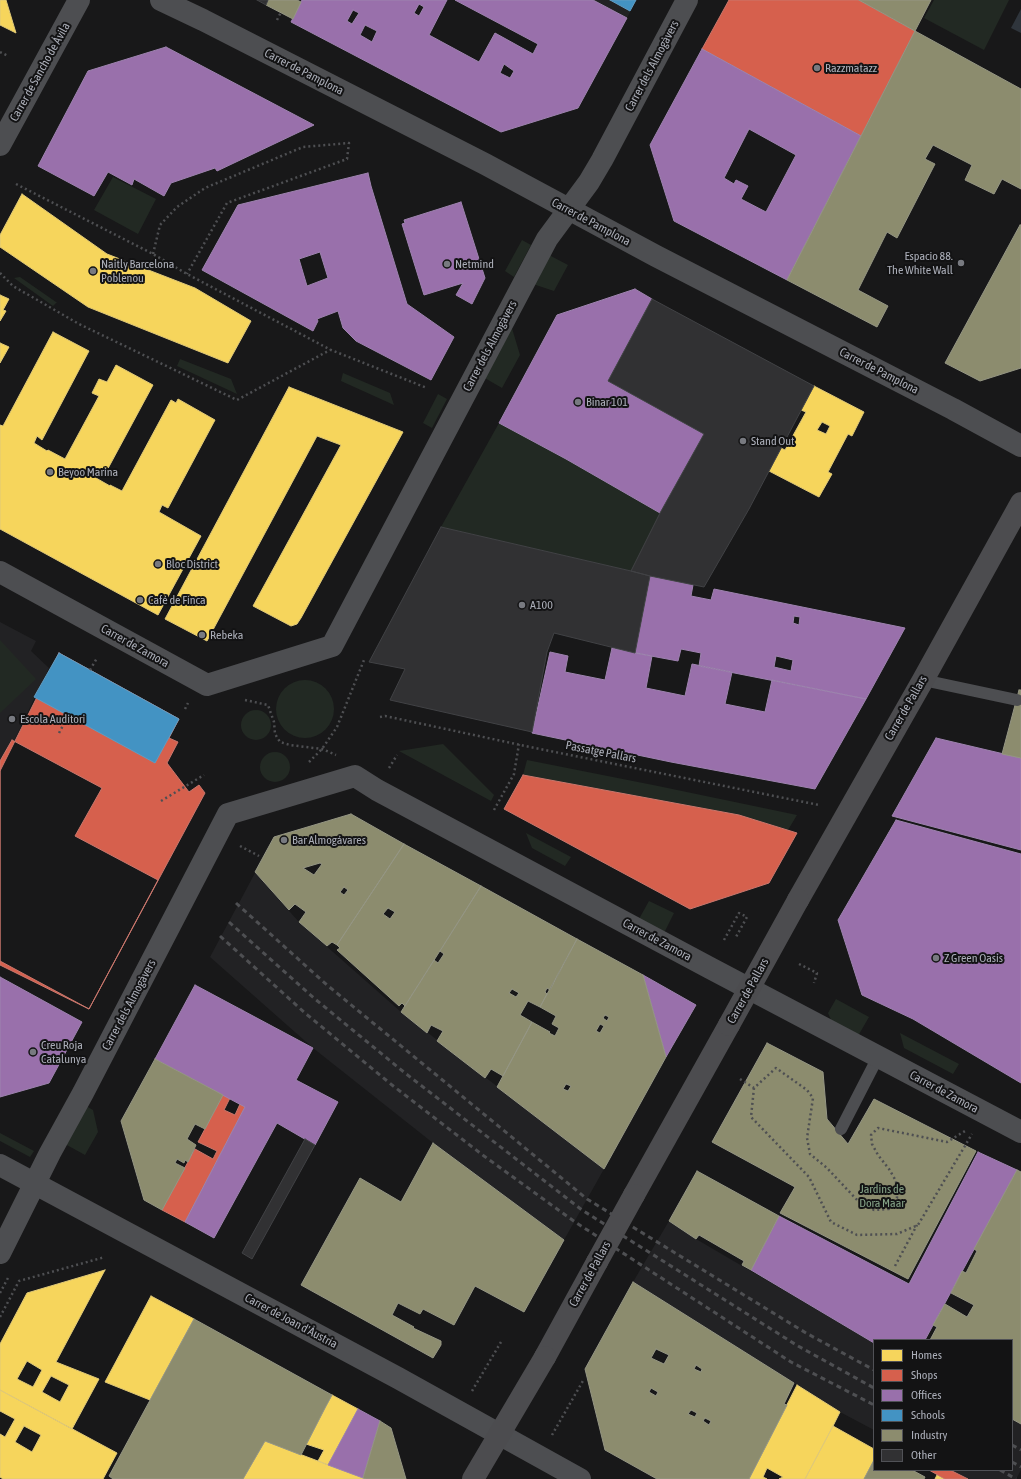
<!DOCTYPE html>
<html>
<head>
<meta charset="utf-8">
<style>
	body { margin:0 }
	#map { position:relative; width:1021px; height:1479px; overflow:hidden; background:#181819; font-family:"Asap Condensed",sans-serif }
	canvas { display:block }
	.legend { position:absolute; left:873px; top:1339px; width:140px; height:132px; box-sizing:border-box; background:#131314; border:1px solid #505156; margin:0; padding:5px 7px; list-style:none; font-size:12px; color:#abaeb8 }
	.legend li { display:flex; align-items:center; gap:8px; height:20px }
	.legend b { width:20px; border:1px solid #505156 }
</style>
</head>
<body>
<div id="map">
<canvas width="1021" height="1479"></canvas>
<ul class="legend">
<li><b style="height:11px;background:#f6d55c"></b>Homes</li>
<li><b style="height:11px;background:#d6604d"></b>Shops</li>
<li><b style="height:11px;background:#9970ab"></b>Offices</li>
<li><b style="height:11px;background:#4393c3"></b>Schools</li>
<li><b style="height:11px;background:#8c8c6e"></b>Industry</li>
<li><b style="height:11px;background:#313133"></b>Other</li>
</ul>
</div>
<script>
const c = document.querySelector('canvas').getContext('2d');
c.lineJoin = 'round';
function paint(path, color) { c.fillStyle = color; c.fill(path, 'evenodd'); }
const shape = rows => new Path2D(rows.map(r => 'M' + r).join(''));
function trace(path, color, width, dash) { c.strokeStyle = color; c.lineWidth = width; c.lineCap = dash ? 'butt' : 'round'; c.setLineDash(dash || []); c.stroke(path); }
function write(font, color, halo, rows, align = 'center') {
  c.font = font + ' "Asap Condensed",sans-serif'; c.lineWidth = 4; c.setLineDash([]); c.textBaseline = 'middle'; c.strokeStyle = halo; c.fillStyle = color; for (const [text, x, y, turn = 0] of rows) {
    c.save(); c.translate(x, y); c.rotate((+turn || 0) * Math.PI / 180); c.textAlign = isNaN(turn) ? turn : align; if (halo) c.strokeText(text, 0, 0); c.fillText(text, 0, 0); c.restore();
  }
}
paint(shape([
	[593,0,636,0,627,18],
	[0,622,36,641,31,651,49,668,0,770],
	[255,873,299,922,401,1012,604,1169,564,1240,433,1143,313,1048,210,957],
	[669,1221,696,1239,874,1343,874,1430,840,1412,633,1282],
	[1012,1419,1021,1424,1021,1470,1016,1479,968,1479,950,1470,1012,1470]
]), '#222224');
paint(shape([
	[934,0,1009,0,984,50,924,18],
	[113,177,156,199,138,234,94,210],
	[522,240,531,245,514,277,505,271],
	[549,255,568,265,554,291,533,284],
	[20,277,56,302,57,302,53,306,14,278],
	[511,325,520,355,502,388,483,377],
	[180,359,231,379,237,394,177,366],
	[343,373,390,393,394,405,341,381],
	[438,394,447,399,432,428,423,423],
	[499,423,566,459,660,513,631,571,441,527],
	[0,640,36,679,0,713],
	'276 709a29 29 0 1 1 58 0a29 29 0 1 1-58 0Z',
	'241 725a15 15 0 1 1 30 0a15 15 0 1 1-30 0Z',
	[443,744,494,795,491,801,399,751],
	'260 767a15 15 0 1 1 30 0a15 15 0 1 1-30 0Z',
	[527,760,658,786,797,815,788,830,739,815,523,775],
	[526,833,571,857,565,866,532,848],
	[649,901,674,913,664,933,639,919],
	[836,999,869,1017,858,1036,832,1022,828,1013],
	[900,1033,959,1064,953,1074,904,1048],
	[86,1106,93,1110,98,1132,85,1155,65,1144],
	[0,1133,34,1151,30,1157,0,1141]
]), '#222923');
paint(shape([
	[1021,9,1021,33,1011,28]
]), '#2f353c');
const homes = shape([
	[0,0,6,0,16,33,0,25,0,0],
	[22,194,107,254,195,288,251,321,228,363,88,307,0,247,0,235,22,194],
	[0,295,9,299,3,310,6,311,0,321,0,295],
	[53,332,89,351,42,440,37,436,34,443,47,451,48,450,65,459,99,396,92,393,99,379,107,382,116,365,153,385,105,474,100,471,96,478,110,486,110,485,122,491,171,400,176,403,178,399,215,420,168,508,162,505,159,512,201,536,158,615,0,529,0,425,3,426,53,332],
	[0,343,9,347,0,363,0,343],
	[814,386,864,412,852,436,848,434,828,472,832,474,819,497,769,471,781,448,785,450,806,412,801,410,814,386],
	[822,422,830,426,826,434,817,430,822,422],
	[289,387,403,432,301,618,297,624,291,626,253,606,341,445,317,436,207,641,165,619,289,387],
	[105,1270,56,1362,99,1379,72,1429,0,1390,0,1344,27,1293,105,1270],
	[27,1361,42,1370,33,1387,17,1379,27,1361],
	[51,1376,69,1385,60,1402,42,1392,51,1376],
	[151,1296,194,1319,150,1400,105,1382,151,1296],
	[797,1385,840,1412,833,1426,805,1479,779,1479,783,1477,767,1468,763,1477,767,1479,749,1479,797,1385],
	[0,1390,117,1453,103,1479,3,1479,0,1477,0,1434,5,1437,15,1419,0,1411,0,1390],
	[24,1426,41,1435,32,1452,15,1442,24,1426],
	[332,1395,358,1409,328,1465,318,1461,324,1450,306,1444,332,1395],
	[833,1426,874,1449,874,1460,864,1479,805,1479,833,1426],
	[265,1441,347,1472,366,1479,243,1479,265,1441],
	[937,1475,945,1479,935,1479,937,1475]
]);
paint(homes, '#f6d55c');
trace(homes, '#e0c978', 1);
const shops = shape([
	[729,0,859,0,915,31,861,136,702,49,729,0],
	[59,653,179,719,169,738,178,742,167,763,189,792,199,785,205,793,89,1009,0,965,0,771,59,653],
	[12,740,102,788,75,836,158,880,89,1009,0,961,0,761,12,740],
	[523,775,739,815,797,833,769,883,690,909,504,809,523,775],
	[223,1095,230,1098,224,1110,235,1115,240,1104,245,1107,185,1222,162,1210,195,1149,213,1159,217,1151,198,1142,223,1095],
	[929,1470,950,1470,968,1479,945,1479,929,1470]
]);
paint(shops, '#d6604d');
trace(shops, '#c9776d', 1);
const offices = shape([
	[302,0,447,0,429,35,479,62,495,33,533,54,538,44,455,0,593,0,627,18,578,108,501,132,291,22,302,0],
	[419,4,424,7,419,16,414,13,419,4],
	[353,10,359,13,352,24,347,21,353,10],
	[365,25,377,31,372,42,360,35,365,25],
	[504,64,514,71,510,78,500,73,504,64],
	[166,47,314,125,217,171,215,168,171,183,164,196,134,179,132,185,108,172,94,196,38,166,88,71,166,47],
	[702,49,861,136,787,280,674,221,650,145,702,49],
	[749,129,796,155,766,212,741,199,748,186,736,180,734,184,724,178,749,129],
	[368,173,371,186,407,304,454,337,431,380,356,341,343,328,338,311,317,319,318,321,313,331,202,270,238,205,368,173],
	[320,252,328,278,307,286,299,259,320,252],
	[461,202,485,278,472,304,456,295,463,283,424,295,402,224,405,223,404,220,461,202],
	[635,289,652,299,608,381,704,434,660,513,566,459,499,423,557,315,635,289],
	[650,576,693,585,691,596,711,600,714,589,905,628,866,699,699,666,701,653,681,649,678,661,635,653,650,576],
	[794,616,800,617,799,625,793,623,794,616],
	[776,656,793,660,791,671,774,667,776,656],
	[612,648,652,656,646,688,685,696,692,664,732,672,725,704,765,712,772,680,866,699,815,789,671,762,532,733,550,652,568,656,565,672,605,680,612,648],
	[936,738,1021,758,1021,850,892,816,936,738],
	[896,820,1021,854,1021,1083,913,1019,862,995,838,920,896,820],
	[643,975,696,1005,666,1057,643,975],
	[0,977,82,1022,49,1083,0,1097,0,977],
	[195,985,313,1048,296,1080,338,1102,315,1145,277,1123,214,1238,185,1222,245,1107,155,1059,195,985],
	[978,1152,1017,1170,925,1340,874,1340,874,1343,751,1270,779,1216,909,1284,978,1152],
	[358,1409,380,1421,363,1478,328,1465,358,1409]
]);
paint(offices, '#9970ab');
trace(offices, '#9e83af', 1);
const schools = shape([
	[610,0,636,0,630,11,610,0],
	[59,653,179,719,155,763,34,697,59,653]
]);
paint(schools, '#4393c3');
trace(schools, '#629bc0', 1);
const industry = shape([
	[268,0,297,0,301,2,293,19,266,5,268,0],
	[859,0,931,0,915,31,859,0],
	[915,31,1021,89,1021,189,1002,179,994,194,965,180,972,165,933,145,925,159,935,164,897,238,887,232,858,290,888,306,877,327,787,280,915,31],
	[1020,225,1021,225,1021,368,980,381,945,363,1020,225],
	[1019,690,1021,690,1021,758,1002,754,1019,690],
	[351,814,404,844,337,945,332,942,327,946,299,922,306,912,295,904,289,910,255,872,274,837,351,814],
	[320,863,322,864,314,875,303,868,320,863],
	[344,887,348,890,344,895,340,892,344,887],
	[404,844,481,886,405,1006,402,1003,399,1006,337,950,340,948,337,945,404,844],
	[388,908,395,912,390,919,383,914,388,908],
	[481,886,577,939,550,990,547,988,545,992,547,994,540,1007,528,1001,520,1015,532,1022,503,1076,491,1069,485,1078,437,1041,443,1031,431,1025,427,1033,401,1012,434,960,438,963,444,954,440,951,481,886],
	[512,989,519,993,516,997,509,993,512,989],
	[577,939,643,975,666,1057,604,1169,497,1087,532,1022,550,1032,549,1033,555,1036,559,1028,552,1024,556,1016,540,1007,577,939],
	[605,1015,609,1017,607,1021,603,1018,605,1015],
	[600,1024,604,1026,600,1033,596,1031,600,1024],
	[566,1084,571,1086,568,1091,563,1089,566,1084],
	[767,1043,823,1072,827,1119,848,1144,874,1099,976,1151,908,1279,780,1213,795,1187,712,1142,767,1043],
	[155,1059,223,1095,205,1129,195,1124,187,1139,196,1145,188,1162,185,1160,184,1163,177,1159,175,1163,185,1168,162,1210,144,1200,121,1121,155,1059],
	[433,1143,564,1240,524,1312,475,1286,454,1325,423,1309,420,1314,398,1303,392,1315,414,1327,413,1328,441,1341,441,1345,433,1358,301,1285,360,1178,401,1202,433,1143],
	[1017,1170,1021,1172,1021,1424,1012,1419,1012,1340,930,1340,937,1327,933,1325,945,1304,967,1317,974,1305,951,1293,962,1271,966,1273,977,1251,974,1249,1017,1170],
	[697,1171,779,1216,751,1270,742,1265,744,1261,699,1235,696,1239,669,1221,697,1171],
	[633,1282,794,1383,784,1404,787,1405,749,1479,657,1479,605,1450,585,1369,633,1282],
	[656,1349,669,1355,664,1364,651,1358,656,1349],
	[696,1365,702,1369,701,1372,694,1369,696,1365],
	[651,1388,658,1392,656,1396,649,1392,651,1388],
	[691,1410,697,1413,695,1417,688,1414,691,1410],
	[705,1418,711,1421,709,1425,703,1421,705,1418],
	[194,1319,332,1395,326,1406,301,1455,265,1441,243,1479,113,1479,109,1476,194,1319],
	[380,1421,391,1428,406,1479,366,1479,363,1478,380,1421],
	[874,1460,874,1470,912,1470,925,1477,924,1479,864,1479,874,1460]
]);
paint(industry, '#8c8c6e');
trace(industry, '#959684', 1);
const building = shape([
	[257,0,268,0,266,5,257,0],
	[652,299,814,386,749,509,704,587,650,576,631,571,660,513,704,434,608,381,652,299],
	[441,527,631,571,650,576,635,653,554,633,547,652,532,732,390,700,405,669,369,662,441,527],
	[305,1139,315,1145,252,1259,242,1253,305,1139]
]);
paint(building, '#313133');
trace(building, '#414245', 1);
trace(shape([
	[277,20,281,12],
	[0,52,8,56],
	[16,184,153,254,187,274,331,350,427,388],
	[153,254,160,225,177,207,205,188,303,147,349,143,347,159,227,203,187,274],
	[0,273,13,286,79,324,237,400,330,350],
	[90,670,97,658],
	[245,700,268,705,274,722,275,734,280,742,290,745,322,749,336,755],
	[185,709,188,703],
	[380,717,385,716,530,747,819,805],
	[59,733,68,716],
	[309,762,322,749,337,727,364,660],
	[389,768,397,755],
	[161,801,204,775],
	[494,810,514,774,519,744],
	[240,846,259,856],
	[724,940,739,913,747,917,736,937],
	[799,964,817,973,814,983],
	[740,1079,754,1088,776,1068,807,1090,813,1098,807,1138,810,1154,827,1168,858,1201,874,1210,889,1209,897,1198,896,1181,889,1169,878,1155,872,1144,871,1135,878,1128,947,1142,965,1131],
	[754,1088,751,1117,809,1177,831,1222,857,1235,897,1234,918,1225,972,1134],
	[895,1266,917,1225],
	[0,1293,9,1276],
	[0,1317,19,1281,105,1257],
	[472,1391,501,1342],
	[552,1435,584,1379]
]), '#4e4f52', 2.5, [2, 3]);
trace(shape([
	[923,680,1017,700],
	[841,1129,878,1057]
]), '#4d4e51', 12);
trace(shape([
	[161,0,203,20,485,164,656,256,953,409,1021,446],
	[0,145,79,0],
	[0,572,207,685,332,646,547,239,589,182,602,160,687,0],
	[0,1165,398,1378,580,1479],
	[0,1253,50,1153,83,1093,228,814,355,776,377,790,710,968,1021,1132]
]), '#4d4e51', 22);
trace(shape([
	[798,900,923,680,1021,503],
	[634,1195,729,1025],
	[545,1357,597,1262]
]), '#4c4c4f', 22);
trace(shape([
	[236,903,327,985,587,1199,806,1333,874,1370],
	[229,922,315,999,405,1073,582,1210,798,1346,874,1388],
	[220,936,305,1013,392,1085,484,1156,575,1222,791,1362,874,1405],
	[1012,1445,1021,1450],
	[1012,1462,1021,1467],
	[1000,1470,1016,1479]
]), '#4e4f52', 3, [5, 4]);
trace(shape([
	[729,1025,798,900],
	[597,1262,634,1195],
	[473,1479,545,1357]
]), '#4c4c4f', 22);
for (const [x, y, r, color] of [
	[817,68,4,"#787a80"],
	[961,263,4,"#787a80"],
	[447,264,4,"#787a80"],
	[93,271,4,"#787a80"],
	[578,402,4,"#787a80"],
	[743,441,4,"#787a80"],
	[50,472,4,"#787a80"],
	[158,564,4,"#787a80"],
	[140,600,4,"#787a80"],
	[522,605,4,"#787a80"],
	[202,635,4,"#787a80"],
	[12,719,4,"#787a80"],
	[284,840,4,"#787a80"],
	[936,958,4,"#787a80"],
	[33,1052,4,"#787a80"]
]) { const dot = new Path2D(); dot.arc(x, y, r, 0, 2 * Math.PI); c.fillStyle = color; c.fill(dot); trace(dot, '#131314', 1.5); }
write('12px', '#abaeb8', '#131314', [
	["Carrer dels Almogàvers",652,66,-62],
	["Carrer de Sancho de Ávila",40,72,-61],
	["Carrer de Pamplona",304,72,27],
	["Carrer de Pamplona",591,222,28],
	["Carrer dels Almogàvers",490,346,-62],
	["Carrer de Pamplona",879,371,27],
	["Carrer de Zamora",135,646,29],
	["Carrer de Pallars",906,708,-60],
	["Passatge Pallars",601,752,11],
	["Carrer de Zamora",657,940,28],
	["Carrer de Pallars",748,991,-61],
	["Carrer dels Almogàvers",129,1005,-62],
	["Carrer de Zamora",944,1092,28],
	["Carrer de Pallars",590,1274,-61],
	["Carrer de Joan d'Àustria",291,1321,28]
]);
write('12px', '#abaeb8', '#131314', [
	["Razzmatazz",825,68],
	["Espacio 88.",953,256,"right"],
	["The White Wall",953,270,"right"],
	["Naitly Barcelona",101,264],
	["Poblenou",101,278],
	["Netmind",455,264],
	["Binar 101",586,402],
	["Stand Out",751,441],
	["Beyoo Marina",58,472],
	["Bloc District",166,564],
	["Café de Finca",148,600],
	["A100",530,605],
	["Rebeka",210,635],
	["Escola Auditori",20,719],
	["Bar Almogávares",292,840],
	["Z Green Oasis",944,958],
	["Creu Roja",41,1045],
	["Catalunya",41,1059]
], 'left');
write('12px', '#84a287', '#131314', [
	["Jardins de",882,1189],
	["Dora Maar",882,1203]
]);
</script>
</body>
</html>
